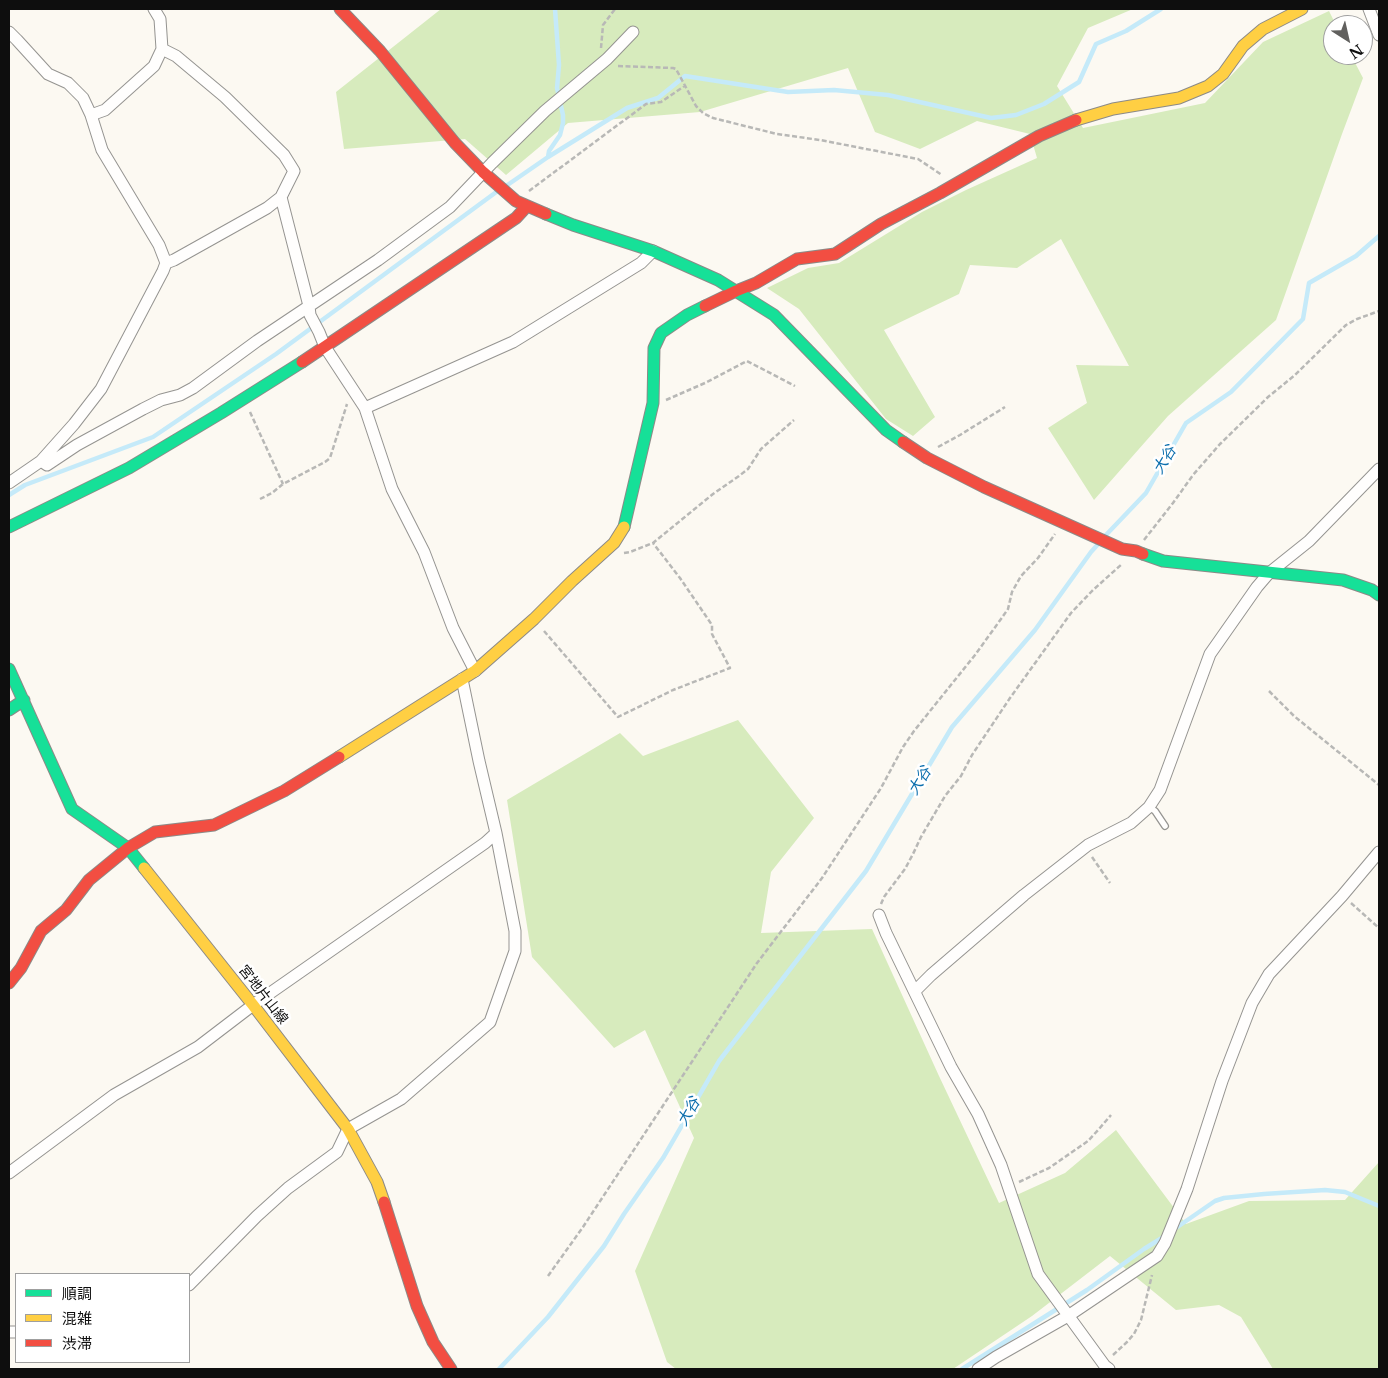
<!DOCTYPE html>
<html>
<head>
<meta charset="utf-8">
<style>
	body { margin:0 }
	#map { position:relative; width:1388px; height:1378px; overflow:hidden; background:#fcf9f2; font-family:"Libre Baskerville","Noto Sans JP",serif }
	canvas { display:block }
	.frame { position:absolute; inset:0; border:10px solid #0e0e0e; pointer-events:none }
	.legend { position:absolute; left:15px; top:1273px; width:175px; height:90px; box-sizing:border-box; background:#fff; border:1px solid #9f9f9f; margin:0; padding:6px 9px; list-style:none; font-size:15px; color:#0e0e0e }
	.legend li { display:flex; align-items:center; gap:10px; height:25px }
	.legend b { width:25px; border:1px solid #9f9f9f }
	.north { position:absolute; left:1323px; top:15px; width:50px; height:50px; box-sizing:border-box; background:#fff; border:1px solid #9f9f9f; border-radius:50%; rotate:145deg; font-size:14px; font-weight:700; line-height:20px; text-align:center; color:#0e0e0e }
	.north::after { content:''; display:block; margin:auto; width:18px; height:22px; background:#61605e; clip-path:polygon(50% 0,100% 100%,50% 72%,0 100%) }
</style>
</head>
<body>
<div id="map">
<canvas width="1388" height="1378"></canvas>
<div class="frame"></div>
<ul class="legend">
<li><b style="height:6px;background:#16e098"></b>順調</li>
<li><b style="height:6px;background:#ffcf43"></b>混雑</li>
<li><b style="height:6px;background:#f24e42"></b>渋滞</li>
</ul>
<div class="north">N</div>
</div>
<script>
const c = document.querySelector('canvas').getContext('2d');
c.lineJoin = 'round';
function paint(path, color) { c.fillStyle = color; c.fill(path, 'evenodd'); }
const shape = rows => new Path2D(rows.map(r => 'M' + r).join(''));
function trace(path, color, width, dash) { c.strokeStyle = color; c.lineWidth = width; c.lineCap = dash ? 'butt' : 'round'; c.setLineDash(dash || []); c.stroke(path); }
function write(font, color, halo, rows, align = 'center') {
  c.font = font + ' "Libre Baskerville","Noto Sans JP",serif'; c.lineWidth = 5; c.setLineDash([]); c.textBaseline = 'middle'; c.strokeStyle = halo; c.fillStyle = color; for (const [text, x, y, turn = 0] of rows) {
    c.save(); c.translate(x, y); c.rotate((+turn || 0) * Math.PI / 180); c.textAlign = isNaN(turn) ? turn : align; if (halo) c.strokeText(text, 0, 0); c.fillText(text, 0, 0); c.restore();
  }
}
paint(shape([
	[441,9,1133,9,1088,28,1057,86,1083,128,1205,103,1263,42,1329,11,1336,25,1333,25,1333,55,1351,55,1363,78,1342,134,1276,320,1168,416,1094,500,1048,428,1087,403,1076,365,1129,366,1061,239,1017,268,970,265,959,294,884,330,935,417,913,436,886,419,799,309,767,288,808,268,839,263,922,212,966,190,1037,158,1030,134,977,121,920,149,875,132,848,68,700,112,568,123,506,175,465,139,344,149,336,92],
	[738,720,814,818,771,872,761,933,872,929,939,1076,999,1203,1065,1173,1116,1130,1186,1224,1249,1201,1345,1200,1379,1162,1379,1369,1273,1369,1241,1317,1219,1305,1176,1310,1110,1256,1032,1316,953,1369,676,1369,667,1362,635,1271,694,1138,645,1030,614,1048,532,957,507,800,620,733,643,756]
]), '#d7ebbd');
trace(shape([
	[548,157,549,151,560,135,563,123,563,115,557,88,559,65,555,9],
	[506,186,548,157,627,108,658,98,685,76,788,92,834,90,888,95,991,118,1016,115,1044,104,1079,82,1096,44,1126,31,1161,9],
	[9,495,25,485,153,437,276,354,499,190],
	[1105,536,1146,493,1186,423,1231,392,1303,319,1309,283,1356,256,1379,236],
	[1173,1230,1215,1201,1224,1198,1264,1194,1325,1190,1345,1192,1379,1206],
	[499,1369,548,1317,604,1246,624,1214,663,1158,719,1061,866,871,952,727,1035,630,1091,552,1100,542],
	[962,1369,1087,1290,1144,1249,1165,1236]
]), '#c5eaf9', 4.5);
const lane = shape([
	[1149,807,1155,811,1165,826]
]);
const street = shape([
	[1369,9,1379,35],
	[9,32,17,40,48,74,68,83,83,98,91,115,102,150,159,245,166,263,163,271,101,389,74,424,41,461,9,483],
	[162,49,176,56,225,97,284,155,294,171,281,197,267,208,174,260,166,263],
	[91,115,105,110,154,66,162,49,160,19,154,9],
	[281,197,309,306,310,315,319,332,325,347,365,408,513,342,641,263,653,251],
	[365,408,392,489,424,552,453,628,475,671],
	[41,461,47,465,77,445,143,409,161,400,180,395,193,388,257,341,378,260,450,207,492,163,545,111,607,59,633,32],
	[879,915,886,933,951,1067,978,1114,1001,1165,1038,1274,1105,1366,1109,1369],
	[915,991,931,975,1024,895,1088,845,1131,823,1149,807,1160,790,1210,654,1257,587,1269,573,1309,541,1379,469],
	[9,1173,114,1095,198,1047,253,1005,485,843,496,833],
	[189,1285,257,1216,288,1188,337,1152,348,1129,401,1099,490,1022,515,951,515,931,496,833,479,761,462,679],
	[9,1332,16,1332],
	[978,1369,996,1357,1068,1316,1157,1256,1165,1243,1187,1189,1222,1081,1252,1003,1269,974,1342,896,1379,852]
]);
const fast = shape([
	[546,214,573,225,653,251,718,280,774,315,886,430,903,442],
	[9,527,129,468,221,413,302,362],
	[624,527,653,403,654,348,661,333,687,315,705,306],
	[1143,554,1163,561,1343,580,1372,590,1379,595],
	[9,669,72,809,128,848,144,868],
	[9,710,24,700]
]);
const slow = shape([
	[1076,120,1113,109,1179,98,1208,86,1223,74,1243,46,1263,29,1302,9],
	[339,757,475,671,534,619,572,581,614,543,624,527],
	[144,868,253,1005,348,1129,377,1182,384,1202]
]);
const jam = shape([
	[340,9,380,51,455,143,483,172,516,201,546,214],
	[705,306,736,291,756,283,797,259,835,254,881,224,940,193,1039,136,1076,120],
	[302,362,516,218,527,206],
	[903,442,927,458,984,487,1122,549,1136,551,1143,554],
	[9,983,21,968,41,931,66,910,89,880,128,848,155,832,214,825,284,791,339,757],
	[384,1202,417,1306,433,1342,451,1369]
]);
trace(lane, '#959491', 8);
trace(street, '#959491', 13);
trace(fast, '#8c8a87', 13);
trace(slow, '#8c8a87', 13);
trace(jam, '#8c8a87', 13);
trace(shape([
	[601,48,603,25,615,9],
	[618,66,673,68,676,69,696,106,703,113,713,118,777,134,820,140,918,159,942,175],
	[529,191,646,104,661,102,686,85],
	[666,400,705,383,747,361,795,386],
	[250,412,283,484],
	[938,447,960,435,1005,407],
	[260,499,272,493,283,484,325,462,330,458,347,404],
	[1144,540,1173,503,1193,475,1220,444,1268,397,1295,375,1346,325,1357,319,1379,311],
	[624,553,630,552,653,543,713,494,739,476,748,469,761,449,794,420],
	[544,631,618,717,673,690,730,668,712,634,712,625,680,578,653,543],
	[1269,691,1294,716,1379,785],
	[1092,857,1110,883],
	[1351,903,1379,928],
	[881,904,884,897,905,869,913,854,921,837,945,796,961,776,972,755,1010,698,1071,613,1093,590,1122,564],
	[1019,1182,1049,1168,1088,1141,1099,1129,1111,1115],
	[548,1276,583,1227,757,963,822,878,881,788,903,747,914,731,975,655,1001,619,1008,609,1012,592,1021,576,1038,558,1055,534],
	[1113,1355,1127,1342,1134,1334,1141,1320,1152,1275]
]), '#b8b8b6', 2.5, [5, 2.5]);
trace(lane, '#fffefd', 5.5);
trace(street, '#fffefd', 11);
trace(fast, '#16e098', 11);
trace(slow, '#ffcf43', 11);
trace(jam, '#f24e42', 11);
write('14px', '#0e0e0e', '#fff', [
	["宮地片山線",263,995,52]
]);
write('italic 15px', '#0b6ead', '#fff', [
	["大谷",1165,460,-59],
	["大谷",920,781,-59],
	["大谷",689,1112,-60]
]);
</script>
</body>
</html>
